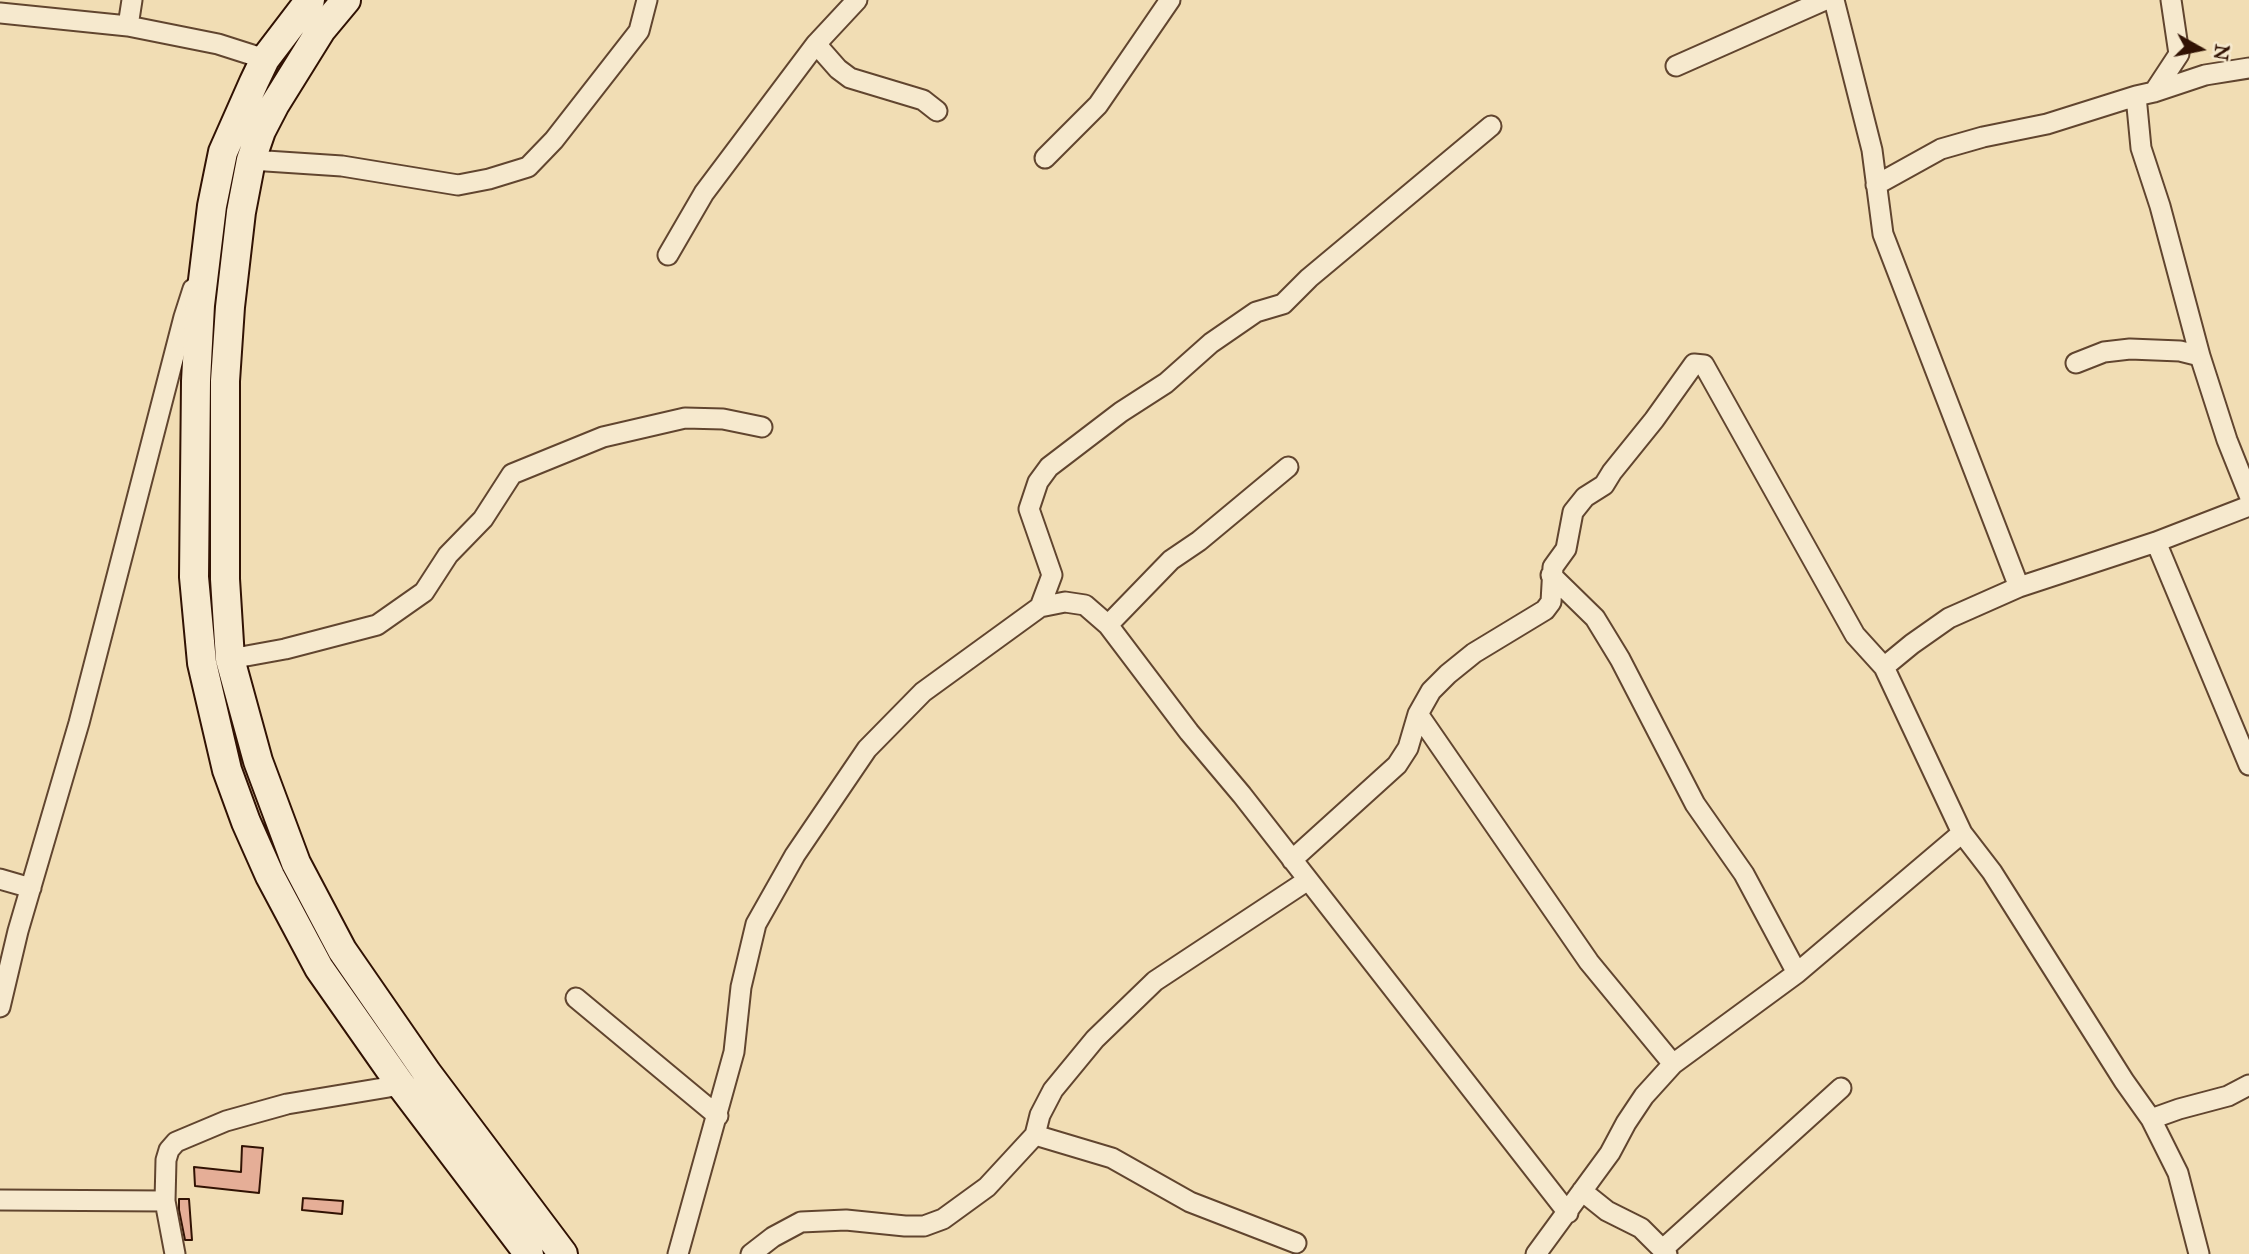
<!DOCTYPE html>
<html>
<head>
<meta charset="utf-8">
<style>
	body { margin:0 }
	#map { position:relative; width:2249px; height:1254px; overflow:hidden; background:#f1ddb4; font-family:"IM FELL Great Primer",serif }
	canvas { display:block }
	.north { position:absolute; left:2165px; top:14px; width:70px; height:70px; -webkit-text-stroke:5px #f6e9ce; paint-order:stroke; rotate:99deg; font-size:19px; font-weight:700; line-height:28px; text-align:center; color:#311203 }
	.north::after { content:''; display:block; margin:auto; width:24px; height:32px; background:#311203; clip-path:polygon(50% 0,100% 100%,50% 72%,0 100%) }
</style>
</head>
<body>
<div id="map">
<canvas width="2249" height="1254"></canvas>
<div class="north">N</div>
</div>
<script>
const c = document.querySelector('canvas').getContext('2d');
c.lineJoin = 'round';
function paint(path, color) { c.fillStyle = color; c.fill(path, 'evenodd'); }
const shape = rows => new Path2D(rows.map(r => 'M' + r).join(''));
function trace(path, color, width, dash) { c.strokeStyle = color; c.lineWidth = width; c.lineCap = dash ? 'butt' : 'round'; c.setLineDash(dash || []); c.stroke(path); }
const building = shape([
	[242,1146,263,1148,259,1193,195,1186,194,1167,241,1172,242,1146],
	[303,1198,343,1201,342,1214,302,1210,303,1198],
	[179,1199,189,1199,192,1240,185,1240,179,1210,179,1199]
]);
paint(building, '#e5ae97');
trace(building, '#311203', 2);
const street = shape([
	[1834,0,1872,150,1883,234,2019,587],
	[0,13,128,26,218,44,265,59],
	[128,26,132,0],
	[816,44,838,69,850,78,923,100,937,111],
	[1676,66,1825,0],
	[2154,92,2179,54,2171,0],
	[1045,158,1098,105,1170,0],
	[251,160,342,166,458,185,489,179,528,167,554,140,639,31,647,0],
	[1876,185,1941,149,1983,137,2047,124,2136,96],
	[668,255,704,193,816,44,857,0],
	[2200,356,2160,206,2141,148,2136,96,2154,92,2205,75,2249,68],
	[2076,363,2104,352,2130,349,2180,351,2200,356,2227,440,2249,495],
	[2156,542,2249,765],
	[1551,575,1595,618,1620,659,1695,804,1744,874,1797,973],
	[1040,607,1052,575,1029,509,1038,482,1049,467,1121,412,1166,383,1211,343,1256,312,1283,304,1309,278,1491,126],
	[1108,625,1171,560,1199,541,1288,467],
	[230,659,285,649,377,625,424,592,448,555,483,519,512,474,603,437,685,418,723,419,762,427],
	[1418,714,1589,962,1673,1064],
	[1962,833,1992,872,2124,1081,2151,1119,2179,1109,2228,1096,2249,1085],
	[1292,860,1397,765,1408,748,1418,714,1431,691,1448,674,1474,653,1545,610,1551,602,1553,567,1566,549,1573,512,1585,497,1604,485,1612,472,1654,420,1694,364,1704,365,1855,635,1884,667],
	[0,879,31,888],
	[576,998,718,1116],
	[0,1007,18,931,79,723,184,317,193,289],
	[2151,1119,2178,1173,2199,1254],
	[1035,1135,1112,1158,1190,1202,1296,1243],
	[1582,1191,1607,1211,1641,1228,1667,1254],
	[0,1200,165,1201],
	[1663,1249,1841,1088],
	[175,1254,165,1201,166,1160,169,1150,176,1142,226,1121,287,1104,401,1085],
	[678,1254,734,1052,741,987,756,924,795,855,867,749,923,692,1040,607,1065,602,1085,605,1108,625,1189,732,1242,795,1568,1213],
	[751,1254,773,1237,801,1222,846,1220,905,1226,924,1226,943,1219,987,1187,1035,1135,1040,1115,1053,1090,1095,1039,1155,981,1308,880],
	[1536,1254,1610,1153,1626,1123,1644,1096,1673,1064,1797,973,1962,833,1884,667,1912,644,1949,618,2019,587,2156,542,2249,506]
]);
const secondary = shape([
	[310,0,265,59,254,82,223,152,212,206,200,305,196,381,194,577,202,663,227,770,246,822,270,876,319,968,401,1085,529,1254],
	[346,0,321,30,275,104,261,131,251,160,241,212,230,307,225,381,225,579,230,659,258,761,296,863,342,950,427,1073,563,1254]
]);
trace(street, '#61452f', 23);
trace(secondary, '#311203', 32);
trace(street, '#f6e9ce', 19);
trace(secondary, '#f6e9ce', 28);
</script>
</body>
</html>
